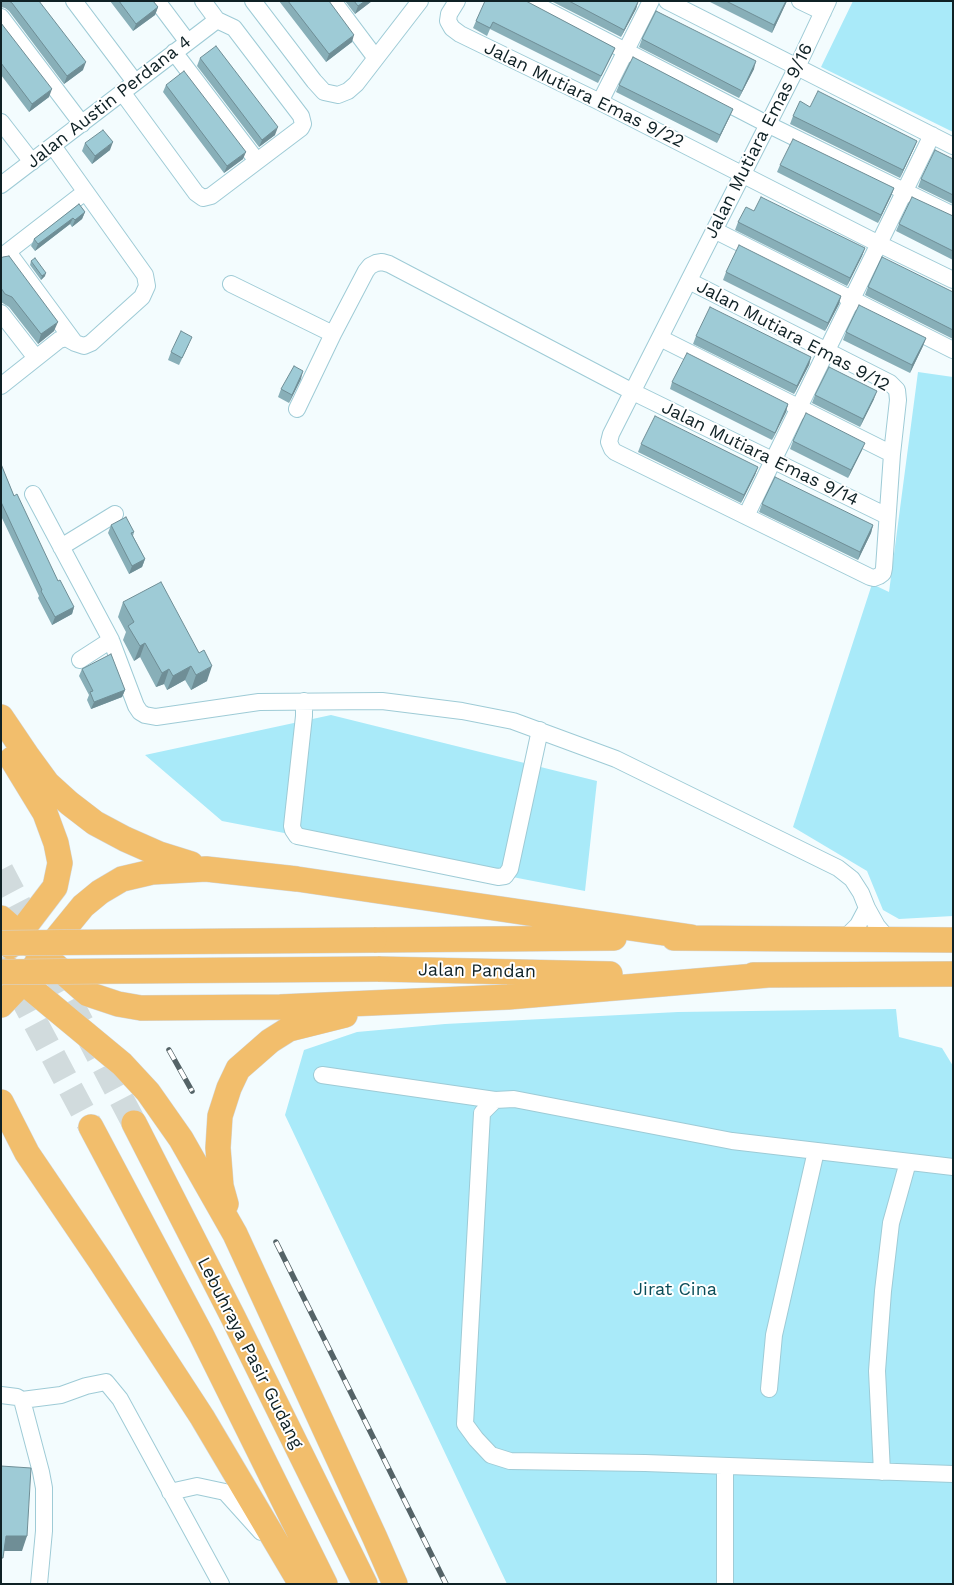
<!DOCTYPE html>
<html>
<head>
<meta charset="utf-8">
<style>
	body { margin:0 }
	#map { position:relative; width:954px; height:1585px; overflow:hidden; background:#f3fcfe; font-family:"Work Sans",sans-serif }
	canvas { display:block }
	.frame { position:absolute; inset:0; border:2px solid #0f2125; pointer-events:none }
</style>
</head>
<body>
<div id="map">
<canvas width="954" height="1585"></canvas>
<div class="frame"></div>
</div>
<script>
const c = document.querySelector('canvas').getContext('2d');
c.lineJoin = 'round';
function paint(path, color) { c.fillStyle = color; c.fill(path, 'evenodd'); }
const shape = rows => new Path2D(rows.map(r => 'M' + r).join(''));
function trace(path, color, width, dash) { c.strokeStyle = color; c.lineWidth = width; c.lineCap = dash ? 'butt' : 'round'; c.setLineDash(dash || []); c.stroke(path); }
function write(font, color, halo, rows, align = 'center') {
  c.font = font + ' "Work Sans",sans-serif'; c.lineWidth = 4; c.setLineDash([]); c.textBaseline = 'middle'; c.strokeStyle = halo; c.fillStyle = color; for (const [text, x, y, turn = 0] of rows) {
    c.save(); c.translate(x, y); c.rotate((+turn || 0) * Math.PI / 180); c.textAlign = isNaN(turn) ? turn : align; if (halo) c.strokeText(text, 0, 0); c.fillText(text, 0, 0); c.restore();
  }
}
paint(shape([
	[853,1,953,1,953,132,821,67],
	[918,372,953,377,953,916,899,919,883,910,867,871,793,827,872,584,889,592],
	[331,715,597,781,585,891,222,821,145,755],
	[896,1009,899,1037,942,1048,953,1066,953,1584,507,1584,285,1115,304,1050,357,1032,445,1024,678,1012]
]), '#a9eaf9');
trace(shape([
	[1,870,134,1123],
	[1,958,91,1127]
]), '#d1dbdd', 25, [25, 12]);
const minor = shape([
	[74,1,135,82],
	[157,1,187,41],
	[253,1,314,81,324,92,338,95,348,91,356,84,420,1],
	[333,1,375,57],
	[457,1,449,14,448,21,452,28,460,34,600,102,879,244,953,280],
	[529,1,767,124,953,215],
	[667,1,953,146],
	[800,1,823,12],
	[1,17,82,124],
	[174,52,257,161],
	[122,92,196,193,203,198,211,196,301,128,303,124,301,116,234,28,217,20,203,1],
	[600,102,651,1],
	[1,122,32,162],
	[1,185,217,20],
	[714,230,953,350],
	[8,252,75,343],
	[1,257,85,192],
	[689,281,890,383,897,390,898,400,892,454,884,568,883,573,879,576,874,578,870,577,615,452,612,449,609,442,611,434,797,67,828,1],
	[231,284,333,334],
	[1,313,36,358],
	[660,338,892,454],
	[1,386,59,340,66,338,75,343,84,346,91,343,142,297,147,286,145,275,53,146],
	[297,409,333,334,366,271,370,266,376,263,382,262,389,264,633,392,887,516],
	[33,494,111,640,136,706,140,712,145,715,156,717,259,702,382,701,462,711,513,721,616,759,838,868,852,879,861,893,867,908,877,926,889,940],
	[746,516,932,135],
	[61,547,115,514],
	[80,660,111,640],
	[304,701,304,716,292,826,293,830,297,836,498,877,505,876,510,869,540,730],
	[844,939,858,925,867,908],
	[322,1075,495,1100],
	[953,1167,732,1141,514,1099,495,1100,482,1113,465,1424,476,1439,491,1455,510,1461,645,1463,953,1474],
	[769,1389,774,1335,816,1151],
	[1,1395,17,1397,22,1400,61,1395,86,1386,106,1382,120,1399,221,1584],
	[22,1400,41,1472,44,1488,44,1531,39,1584],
	[882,1472,877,1371,883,1291,891,1223,908,1162],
	[170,1492,197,1486,225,1492,261,1532],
	[725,1584,725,1466]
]);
const highway = shape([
	[1,717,28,757,47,783,69,803,95,823,125,839,159,854,191,864],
	[1,918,88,994,118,1004,141,1008,280,1007,508,997,768,975],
	[674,938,953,940],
	[374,940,614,938],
	[10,946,55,887,60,863,56,843,45,813,12,759],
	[378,969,610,974],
	[10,970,23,982,122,1064,148,1092,181,1139,235,1234,375,1538,395,1584],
	[753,975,953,974],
	[1,1005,23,982,43,955,83,906,100,892,122,879,152,872,206,869,297,879,691,937],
	[1,1102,27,1153,101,1262,202,1417,301,1584],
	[134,1123,233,1317,365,1584],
	[91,1127,201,1334,325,1584],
	[226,1204,221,1186,218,1148,220,1116,229,1088,238,1069,270,1041,289,1029,345,1015]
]);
trace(minor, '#9ecbd6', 18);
trace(highway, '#d4d7d8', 26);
trace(minor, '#fff', 16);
trace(highway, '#f2be6c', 25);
const rail = shape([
	[169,1050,192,1091],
	[276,1242,446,1584]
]);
trace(rail, '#546367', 5.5);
trace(rail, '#fff', 4, [11]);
const highwayBridge = shape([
	[1,943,374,940],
	[1,972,378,969]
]);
trace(highwayBridge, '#d4d7d8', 26, []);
trace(highwayBridge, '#f2be6c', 25);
paint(shape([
	[1,1,39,1,83,70,64,84,9,11,5,8,1,7],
	[110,1,153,1,158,7,155,15,133,31],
	[279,1,329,1,352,42,326,62],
	[345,1,372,1,355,14],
	[551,1,638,1,638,2,636,9,621,37],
	[708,1,787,1,772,33],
	[527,2,615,48,612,55,598,83,490,29,487,36,473,28,476,21],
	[1,23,49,97,29,112,1,75],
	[642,39,754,69,739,98,639,47],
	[200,58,275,135,259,147,197,66],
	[166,85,243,159,224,173,163,92],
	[619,85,733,109,730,116,717,143,616,92],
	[810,107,917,141,914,148,900,178,790,124,793,116],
	[85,143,110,150,92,164,82,151],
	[953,159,953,204,918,187,921,179],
	[780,165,894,188,891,196,878,223,777,172],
	[79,204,85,212,82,219,72,227,70,224,35,251,31,246,34,239],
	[754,211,865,248,862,256,847,286,735,230,738,222],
	[953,216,953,260,896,231,899,224],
	[1,258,54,331,38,344,9,307,1,302],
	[31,261,45,276,41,280,30,265],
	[726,272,841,296,839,304,825,331,723,280],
	[868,287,953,292,953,339,865,295],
	[846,332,926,338,923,346,910,373,843,340],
	[696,336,811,357,809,365,794,394,693,344],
	[189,344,179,365,168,360,171,352],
	[301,379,289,403,278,397,281,389],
	[672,382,788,404,786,412,772,440,670,389],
	[815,395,874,399,860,427,812,403],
	[793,441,862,450,848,478,790,449],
	[641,444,758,467,755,475,741,503,638,452],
	[1,464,14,496,58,581,74,607,72,614,52,625,38,598,39,596,1,516],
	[762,504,873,525,871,533,858,560,759,512],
	[111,525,134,532,133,536,145,559,142,567,129,574,108,533],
	[123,602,207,681,191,690,185,680,167,690,164,684,156,687,140,657,134,661,123,640,126,632,118,617],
	[82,669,125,690,122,697,91,709,87,700,89,695,79,676]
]), '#88afb8');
paint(shape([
	[365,1,372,1,355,14,358,6],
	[786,1,787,1,772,33,774,25],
	[638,2,636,9,621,37,624,30],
	[158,7,155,15,133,31,136,24],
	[354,35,352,42,326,62,329,54],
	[756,61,754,69,739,98,742,91],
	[86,62,83,70,64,84,67,76],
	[52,89,49,97,29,112,32,104],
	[733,109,730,116,717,143,720,135],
	[278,127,275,135,259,147,262,140],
	[917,141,914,148,900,178,903,170],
	[113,142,110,150,92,164,95,156],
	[246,152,243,159,224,173,227,166],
	[894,188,891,196,878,223,881,215],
	[85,212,82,219,72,227,75,220],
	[73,218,70,224,35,251,38,244],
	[865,248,862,256,847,286,850,278],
	[46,273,45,276,41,280,42,276],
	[841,296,839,304,825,331,828,323],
	[58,322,54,331,38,344,41,334],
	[926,338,923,346,910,373,912,365],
	[811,357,809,365,794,394,797,386],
	[303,371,301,379,289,403,292,395],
	[877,391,874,399,860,427,863,419],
	[788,404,786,412,772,440,775,433],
	[865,443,862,450,848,478,851,470],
	[758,467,755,475,741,503,744,495],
	[873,525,871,533,858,560,860,552],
	[145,559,142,567,129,574,132,566],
	[74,607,72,614,52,625,55,617],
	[145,643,140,657,134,661,140,646],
	[191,666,185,680,167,690,173,676],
	[212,666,207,681,191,690,196,675],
	[169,669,164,684,156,687,162,673],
	[125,690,122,697,91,709,94,702],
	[6,1536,27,1536,22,1551,1,1551]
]), '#6f8e96');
const building = shape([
	[9,1,39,1,86,62,67,76,12,3,9,1],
	[119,1,153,1,158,7,136,24,119,1],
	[288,1,329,1,354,35,329,54,288,1],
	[354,1,365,1,358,6,354,1],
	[485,1,526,1,615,48,601,76,493,22,490,28,476,21,485,1],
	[569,1,638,1,638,2,624,30,569,1],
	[726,1,786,1,774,25,726,1],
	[656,11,756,61,742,91,642,39,656,11],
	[1,23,52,89,32,104,1,63,1,23],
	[216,46,278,127,262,140,200,58,216,46],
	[633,57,733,109,720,135,619,85,633,57],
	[184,71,246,152,227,166,166,85,184,71],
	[818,91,917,141,903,170,793,116,800,101,810,107,818,91],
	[103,130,113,142,95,156,85,143,103,130],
	[793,139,894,188,881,215,780,165,793,139],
	[935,150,953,159,953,195,921,179,935,150],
	[761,197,865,248,850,278,738,222,746,207,754,211,761,197],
	[912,197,953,216,953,251,899,224,912,197],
	[79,204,85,212,75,220,73,218,38,244,34,239,79,204],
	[739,245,841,296,828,323,726,272,739,245],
	[9,256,58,322,41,334,12,297,5,294,1,288,1,258,3,257,9,256],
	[882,257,953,292,953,330,868,287,882,257],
	[35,258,46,273,42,276,31,261,35,258],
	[859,305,926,338,912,365,846,332,859,305],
	[710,307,811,357,797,386,696,336,710,307],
	[181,331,192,337,182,358,171,352,181,331],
	[687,353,788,404,775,433,672,382,687,353],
	[294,366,303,371,292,395,281,389,294,366],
	[829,367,877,391,863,419,815,395,829,367],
	[806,413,865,443,851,470,793,441,806,413],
	[655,416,758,467,744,495,641,444,655,416],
	[1,464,14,496,17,494,58,581,60,580,74,607,55,617,41,591,42,590,1,502,1,464],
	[775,477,873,525,860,552,762,504,775,477],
	[126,517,134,532,131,533,145,559,132,566,111,525,126,517],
	[161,582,199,653,204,650,212,666,196,675,191,666,173,676,169,669,162,673,145,643,140,646,128,626,134,622,123,602,161,582],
	[111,654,125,690,94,702,90,692,93,691,82,669,111,654],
	[1,1466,31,1468,27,1536,6,1536,3,1558,1,1558,1,1466]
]);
paint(building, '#9ecbd6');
trace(building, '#6f8e96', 1);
write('18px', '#0f2125', '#fff', [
	["Jalan Mutiara Emas 9/22",584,95,26],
	["Jalan Austin Perdana 4",109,102,-38],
	["Jalan Mutiara Emas 9/16",759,141,-63],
	["Jalan Mutiara Emas 9/12",793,336,28],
	["Jalan Mutiara Emas 9/14",760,454,26],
	["Jalan Pandan",477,971,1],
	["Lebuhraya Pasir Gudang",250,1353,63]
]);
write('18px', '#0a4d59', '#fff', [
	["Jirat Cina",675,1290]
]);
</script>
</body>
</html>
